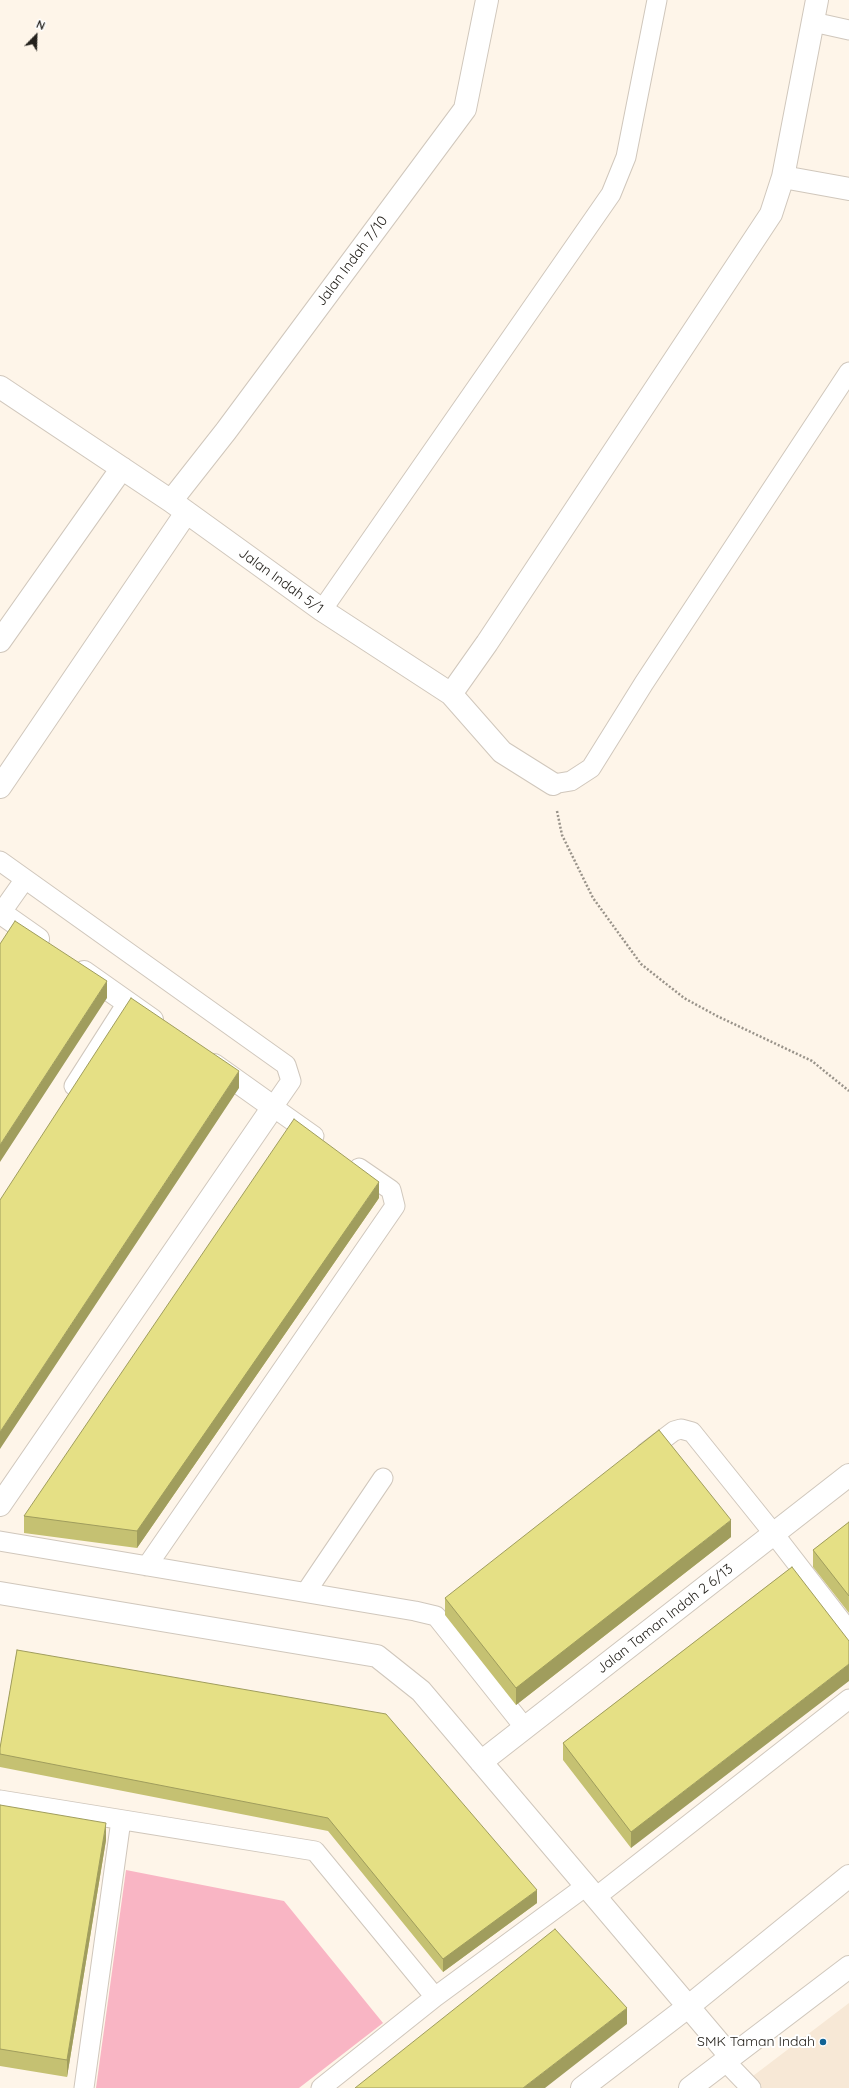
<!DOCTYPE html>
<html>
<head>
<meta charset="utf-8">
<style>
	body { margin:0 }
	#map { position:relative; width:849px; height:2088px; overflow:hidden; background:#fef5e9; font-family:Quicksand,sans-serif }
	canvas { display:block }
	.north { position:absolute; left:16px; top:16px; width:40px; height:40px; -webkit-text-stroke:3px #fff; paint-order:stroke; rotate:23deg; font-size:11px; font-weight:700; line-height:16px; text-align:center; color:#24211c }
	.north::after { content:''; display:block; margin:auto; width:14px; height:18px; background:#24211c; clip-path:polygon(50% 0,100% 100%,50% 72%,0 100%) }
</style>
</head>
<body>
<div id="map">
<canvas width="849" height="2088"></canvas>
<div class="north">N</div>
</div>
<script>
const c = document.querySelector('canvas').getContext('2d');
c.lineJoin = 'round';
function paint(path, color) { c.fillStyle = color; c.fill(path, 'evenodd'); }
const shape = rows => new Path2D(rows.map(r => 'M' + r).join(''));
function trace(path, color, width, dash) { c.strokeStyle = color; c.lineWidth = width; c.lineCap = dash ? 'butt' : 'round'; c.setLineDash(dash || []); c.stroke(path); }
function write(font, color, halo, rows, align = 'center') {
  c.font = font + ' Quicksand,sans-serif'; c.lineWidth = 4; c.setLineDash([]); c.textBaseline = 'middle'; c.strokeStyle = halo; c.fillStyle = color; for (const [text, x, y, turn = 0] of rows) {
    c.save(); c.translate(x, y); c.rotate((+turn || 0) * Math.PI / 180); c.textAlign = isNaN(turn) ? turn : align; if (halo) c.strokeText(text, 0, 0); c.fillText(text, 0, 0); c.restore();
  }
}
paint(shape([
	[849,2003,849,2088,737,2088,745,2082]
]), '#f7e8d6');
paint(shape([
	[126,1870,284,1901,383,2023,299,2088,96,2088]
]), '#f9b5c4');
const service = shape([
	[813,22,849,30],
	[322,610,611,194,626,157,657,0],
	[553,784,571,781,591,768,644,683,849,372],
	[0,861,286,1065,291,1081,273,1107,314,1136],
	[1,913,25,879],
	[74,1086,127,1003],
	[645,1453,674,1431,681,1429,692,1432,774,1534,849,1631],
	[0,1541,415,1611,436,1616,525,1728],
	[147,1566,395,1206,391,1190,359,1168],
	[306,1592,383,1478],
	[0,1800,315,1851,435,1997,321,2088],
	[596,1897,849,1699],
	[435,1997,586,1886],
	[725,2061,751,2088],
	[84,2088,121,1820]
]);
const minor = shape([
	[783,177,849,189],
	[0,387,171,501,322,610,451,694,502,752,553,784],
	[171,501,226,431,465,109,487,0],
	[0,641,122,468],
	[451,694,487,643,771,214,783,177,817,0],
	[0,787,186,513],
	[1,913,38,939],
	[84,972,152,1020],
	[0,1505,273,1107,214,1065],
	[0,1593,377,1656,421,1691,731,2057],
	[481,1762,849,1475],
	[582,2088,689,2006,849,1876],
	[690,2088,849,1967]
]);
trace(service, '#d0c7bc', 21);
trace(minor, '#d0c7bc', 24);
trace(shape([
	[557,811,562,835,593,898,641,964,684,998,717,1016,812,1061,849,1091]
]), '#99938a', 2.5, [2, 2]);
trace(service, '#fff', 19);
trace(minor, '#fff', 22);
paint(shape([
	[379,1198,137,1548,24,1533,24,1516],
	[849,1522,849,1613,813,1567,813,1550],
	[731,1537,516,1705,445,1615,445,1598],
	[792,1567,631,1848,563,1760,563,1743],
	[17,1650,537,1903,443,1972,328,1831,0,1767,0,1748],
	[0,1805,106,1840,67,2077,0,2066]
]), '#c5c172');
paint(shape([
	[107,981,107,998,0,1162,0,1145],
	[239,1071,239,1088,0,1449,0,1432],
	[379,1182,379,1198,137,1548,137,1531],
	[731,1520,731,1537,516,1705,516,1688],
	[849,1664,849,1681,631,1848,631,1832],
	[106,1823,106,1840,67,2077,67,2060],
	[537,1890,537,1903,443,1972,443,1959],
	[627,2008,627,2024,545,2088,523,2088]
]), '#a09d5d');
const building = shape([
	[15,921,107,981,0,1145,0,944,15,921],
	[131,998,239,1071,0,1432,0,1200,131,998],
	[294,1119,379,1182,137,1531,24,1516,294,1119],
	[659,1430,731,1520,516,1688,445,1598,659,1430],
	[849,1522,849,1596,813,1550,849,1522],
	[792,1567,849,1641,849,1664,631,1832,563,1743,792,1567],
	[17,1650,386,1714,537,1890,443,1959,328,1818,0,1754,0,1748,17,1650],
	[0,1805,106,1823,67,2060,0,2049,0,1805],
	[555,1929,627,2008,523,2088,355,2088,555,1929]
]);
paint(building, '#e5e085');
trace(building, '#a09d5d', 1);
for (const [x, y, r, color] of [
	[823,2042,4,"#116395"]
]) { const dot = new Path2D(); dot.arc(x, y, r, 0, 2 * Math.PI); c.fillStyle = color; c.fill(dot); trace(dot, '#fff', 1.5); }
write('14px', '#24211c', '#fff', [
	["Jalan Indah 7/10",352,261,-53],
	["Jalan Indah 5/1",281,581,36],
	["Jalan Taman Indah 2 6/13",665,1619,-38]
]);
write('14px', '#24211c', '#fff', [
	["SMK Taman Indah",815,2042]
], 'right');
</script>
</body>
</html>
